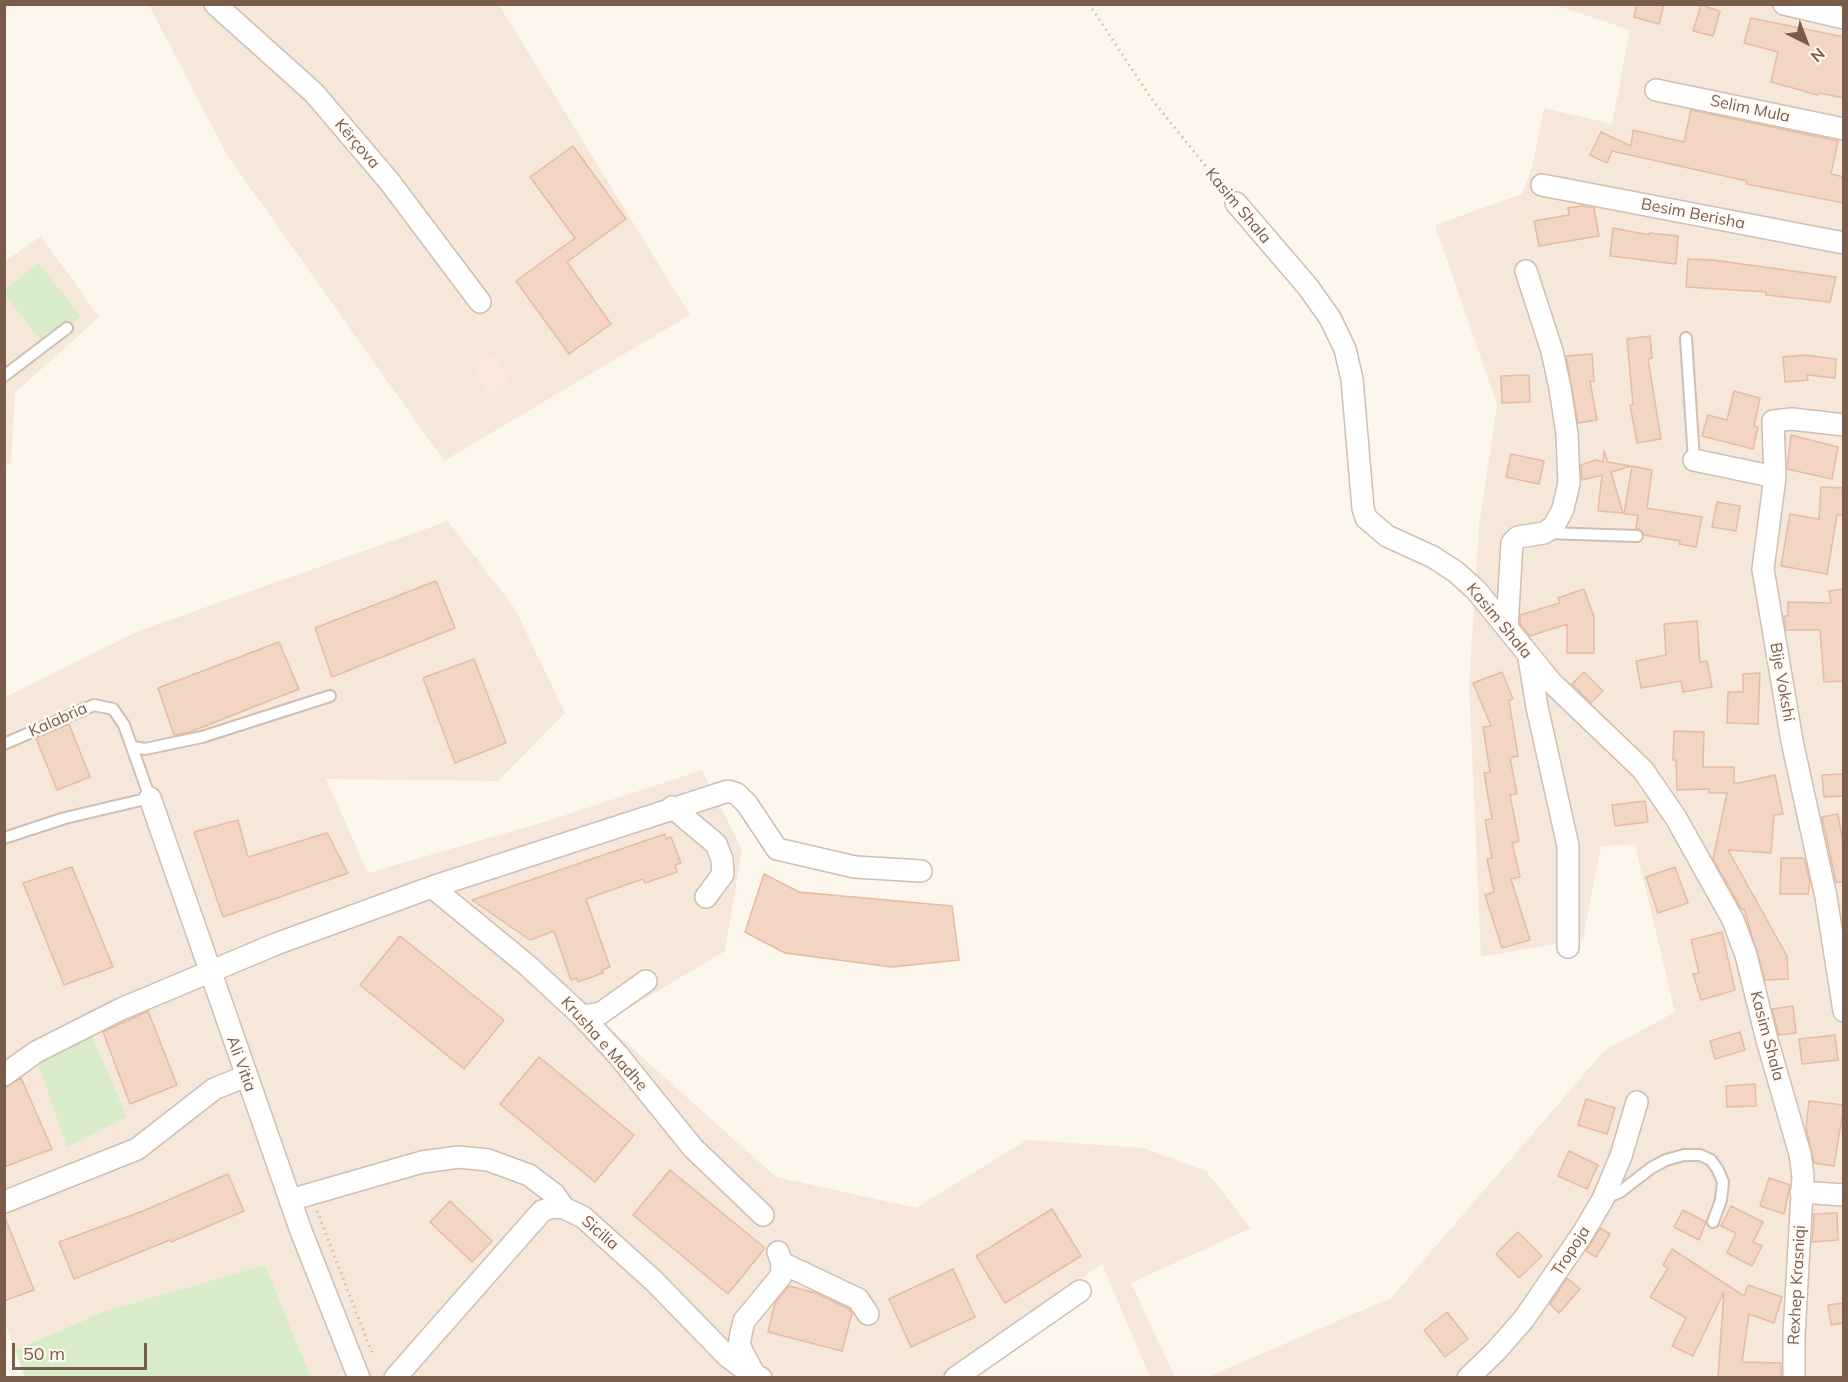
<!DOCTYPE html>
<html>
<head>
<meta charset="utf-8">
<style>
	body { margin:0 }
	#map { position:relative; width:1848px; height:1382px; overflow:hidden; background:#fdf6ec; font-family:Mulish,sans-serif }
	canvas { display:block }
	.frame { position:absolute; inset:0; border:6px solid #7a5c4d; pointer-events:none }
	.north { position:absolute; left:1776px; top:12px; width:60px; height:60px; -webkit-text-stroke:4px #fffaf3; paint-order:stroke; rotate:138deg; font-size:16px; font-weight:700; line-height:24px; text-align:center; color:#7a5c4d }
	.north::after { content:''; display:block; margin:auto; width:21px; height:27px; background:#7a5c4d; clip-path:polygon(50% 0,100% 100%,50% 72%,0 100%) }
	.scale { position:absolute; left:12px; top:1343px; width:135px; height:27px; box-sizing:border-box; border:3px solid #7a5c4d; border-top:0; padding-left:8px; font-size:18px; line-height:21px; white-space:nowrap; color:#7a5c4d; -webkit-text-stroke:4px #fffaf3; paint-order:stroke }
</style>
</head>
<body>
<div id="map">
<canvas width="1848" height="1382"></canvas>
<div class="frame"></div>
<div class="north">N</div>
<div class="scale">50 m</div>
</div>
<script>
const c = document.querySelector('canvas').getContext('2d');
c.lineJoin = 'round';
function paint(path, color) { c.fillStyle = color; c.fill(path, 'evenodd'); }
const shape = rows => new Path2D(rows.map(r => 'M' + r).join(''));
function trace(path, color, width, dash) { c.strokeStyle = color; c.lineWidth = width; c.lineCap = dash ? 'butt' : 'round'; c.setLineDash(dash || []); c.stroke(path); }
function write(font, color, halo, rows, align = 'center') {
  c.font = font + ' Mulish,sans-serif'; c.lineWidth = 5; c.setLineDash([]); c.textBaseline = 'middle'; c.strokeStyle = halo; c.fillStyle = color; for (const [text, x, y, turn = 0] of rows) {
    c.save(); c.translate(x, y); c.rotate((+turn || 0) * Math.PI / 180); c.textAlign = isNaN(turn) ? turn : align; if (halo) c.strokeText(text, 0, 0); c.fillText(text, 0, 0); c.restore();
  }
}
paint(shape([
	[149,5,499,5,690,315,444,461,227,155],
	[1555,5,1843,5,1843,1377,1205,1378,1391,1298,1604,1051,1675,1012,1635,845,1601,846,1583,939,1481,957,1469,686,1479,526,1497,405,1435,225,1522,194,1532,167,1544,108,1612,124,1630,30],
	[41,236,99,317,15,393,11,462,5,467,5,261],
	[448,521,515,609,565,713,498,781,326,779,368,873,551,820,702,770,742,850,725,951,604,1023,776,1177,916,1208,1027,1140,1144,1148,1206,1171,1251,1228,1131,1283,1175,1377,1147,1377,1149,1375,1102,1264,943,1377,311,1377,265,1265,105,1311,15,1350,5,1323,5,697,139,631]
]), '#f5e8da');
paint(shape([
	[494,354,510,380,489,393,473,368]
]), '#fde8e0');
paint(shape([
	[38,263,81,316,45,345,5,295,5,290],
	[88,1027,127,1117,67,1147,38,1063],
	[265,1265,311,1377,25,1377,15,1350,105,1311]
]), '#d8ecc9');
const building = shape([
	[1637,4,1664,4,1659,24,1634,17,1637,4],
	[1701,5,1720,11,1713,36,1693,31,1701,5],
	[1751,18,1844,37,1844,98,1819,93,1818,95,1771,82,1778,52,1744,43,1751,18],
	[1691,110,1838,141,1831,174,1844,177,1844,203,1772,189,1746,184,1747,181,1612,151,1607,163,1590,155,1601,132,1631,146,1633,130,1684,142,1691,110],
	[573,146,626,219,567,262,611,324,569,354,516,281,575,238,530,177,573,146],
	[1582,206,1594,208,1599,236,1539,246,1534,221,1569,215,1568,208,1582,206],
	[1613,228,1649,235,1649,233,1678,236,1676,264,1610,256,1613,228],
	[1688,259,1713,260,1836,277,1830,302,1766,295,1766,292,1686,287,1688,259],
	[1650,336,1652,358,1648,359,1661,439,1637,443,1630,405,1633,405,1627,339,1650,336],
	[1592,354,1594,381,1590,381,1597,420,1578,423,1566,356,1592,354],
	[1805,355,1836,359,1835,378,1807,375,1808,380,1785,382,1783,357,1805,355],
	[1529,375,1530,402,1502,403,1501,376,1529,375],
	[1734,391,1760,398,1754,426,1758,427,1753,449,1702,436,1708,415,1727,420,1734,391],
	[1791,435,1838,447,1832,479,1787,469,1791,435],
	[1604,451,1608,462,1631,466,1611,472,1623,513,1598,511,1602,475,1582,480,1581,465,1596,460,1603,462,1604,451],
	[1511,454,1544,461,1539,484,1506,477,1511,454],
	[1632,466,1652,470,1647,508,1702,517,1696,547,1679,544,1680,541,1644,535,1641,530,1636,528,1638,515,1624,514,1632,466],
	[1821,487,1844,488,1844,515,1837,515,1827,574,1781,566,1790,514,1819,519,1821,487],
	[1717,502,1740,506,1736,531,1712,527,1717,502],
	[436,581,455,628,332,677,315,628,436,581],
	[1584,589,1594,617,1594,653,1567,653,1567,624,1530,636,1520,624,1520,615,1560,603,1558,598,1584,589],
	[1844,589,1844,681,1824,682,1820,630,1786,630,1784,616,1788,616,1788,602,1831,603,1829,591,1844,589],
	[1697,621,1700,662,1707,661,1712,687,1683,692,1681,681,1641,688,1636,661,1666,655,1664,624,1697,621],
	[279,642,299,689,190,732,174,735,158,688,279,642],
	[474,659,506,743,455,763,423,678,474,659],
	[1502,672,1513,699,1509,700,1518,756,1510,758,1517,794,1510,795,1519,841,1512,843,1520,877,1511,879,1530,940,1502,948,1485,895,1494,892,1487,859,1492,858,1485,820,1492,819,1484,773,1490,772,1483,727,1491,726,1473,683,1502,672],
	[1584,672,1603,691,1591,703,1572,684,1584,672],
	[1760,673,1758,724,1727,723,1728,692,1743,692,1743,674,1760,673],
	[69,724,90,777,57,790,36,738,69,724],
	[1674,731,1704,732,1703,767,1734,767,1734,784,1775,775,1783,814,1774,815,1771,853,1728,850,1787,956,1788,979,1765,980,1744,909,1742,910,1713,859,1727,793,1709,793,1709,789,1677,790,1676,760,1673,760,1674,731],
	[1844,774,1844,796,1824,797,1822,775,1844,774],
	[1645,801,1648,822,1615,826,1612,805,1645,801],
	[1838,814,1844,849,1844,882,1836,882,1822,817,1838,814],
	[238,820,248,857,327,833,348,873,223,917,194,832,238,820],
	[665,834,666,839,671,837,681,863,675,865,677,872,645,883,643,879,586,899,610,967,602,970,603,973,578,982,577,978,571,980,554,931,530,940,472,900,665,834],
	[1781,858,1804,858,1810,882,1808,894,1780,894,1781,858],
	[72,867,113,967,64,985,23,883,72,867],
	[1675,867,1688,903,1658,913,1646,877,1675,867],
	[764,874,799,892,952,906,959,960,892,967,785,953,745,932,764,874],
	[1722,932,1735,990,1701,1000,1693,974,1699,973,1691,940,1722,932],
	[400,936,504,1020,464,1069,360,985,400,936],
	[1793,1006,1796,1033,1779,1035,1772,1009,1793,1006],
	[148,1011,177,1085,130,1104,103,1032,148,1011],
	[1740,1032,1745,1050,1715,1059,1710,1041,1740,1032],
	[1835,1035,1838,1060,1802,1064,1799,1039,1835,1035],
	[539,1057,634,1135,595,1182,500,1104,539,1057],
	[21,1078,52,1149,4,1167,4,1088,21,1078],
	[1755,1084,1756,1106,1727,1107,1726,1086,1755,1084],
	[1586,1099,1615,1108,1607,1134,1578,1125,1586,1099],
	[1809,1101,1844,1105,1834,1166,1814,1163,1806,1128,1809,1101],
	[1569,1151,1598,1165,1587,1189,1558,1176,1569,1151],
	[670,1170,765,1248,728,1294,633,1215,670,1170],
	[228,1174,244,1211,171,1242,170,1240,74,1279,59,1242,143,1211,228,1174],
	[1769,1178,1790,1185,1784,1214,1760,1206,1769,1178],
	[450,1201,492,1241,472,1262,430,1222,450,1201],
	[1731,1206,1763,1222,1753,1242,1762,1246,1752,1266,1727,1253,1736,1233,1721,1226,1731,1206],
	[1052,1209,1081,1256,1005,1303,976,1256,1052,1209],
	[1683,1210,1706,1222,1699,1240,1674,1227,1683,1210],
	[1837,1213,1838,1240,1812,1242,1814,1214,1837,1213],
	[4,1215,34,1290,4,1301,4,1215],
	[1600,1228,1610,1234,1596,1257,1586,1251,1600,1228],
	[1518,1232,1542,1256,1519,1278,1496,1254,1518,1232],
	[1672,1249,1744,1296,1748,1285,1782,1297,1774,1323,1749,1314,1742,1362,1781,1363,1781,1377,1718,1377,1724,1292,1693,1356,1672,1346,1686,1318,1650,1297,1668,1268,1663,1265,1672,1249],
	[953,1269,975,1317,911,1347,889,1299,953,1269],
	[1567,1278,1580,1289,1559,1313,1550,1304,1567,1278],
	[789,1286,816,1293,849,1309,852,1313,842,1351,768,1332,775,1303,789,1286],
	[1844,1303,1844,1323,1831,1325,1828,1305,1844,1303],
	[1447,1312,1468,1339,1445,1357,1424,1330,1447,1312]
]);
paint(building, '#f3d5c3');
trace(building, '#e6bba3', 1.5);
const lane = shape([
	[1686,338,1694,460],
	[4,376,67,328],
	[1547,533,1637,536],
	[4,744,94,705,113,709,124,725,150,798,65,818,4,838],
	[133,747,145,749,202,737,330,696],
	[1605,1198,1620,1192,1651,1168,1666,1160,1684,1155,1700,1155,1711,1160,1718,1170,1723,1182,1721,1200,1713,1222]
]);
const street = shape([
	[215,4,314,93,389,181,480,302],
	[1784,4,1844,18],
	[1656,90,1844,129],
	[1542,185,1844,243],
	[1236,203,1308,287,1330,318,1345,349,1352,379,1363,508,1366,518,1387,536,1433,557,1456,572,1476,590,1551,682,1643,770,1676,818,1733,920,1746,955,1767,1040,1800,1154,1803,1176,1794,1335,1794,1378],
	[1844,425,1792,419,1773,421,1775,477,1763,569,1792,741,1826,897,1844,1011],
	[1694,460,1775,477],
	[1507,627,1512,543,1518,537,1544,533,1554,526,1563,509,1569,483,1567,434,1560,388,1552,351,1526,271],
	[1529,658,1537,707,1568,846,1568,947],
	[150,798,301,1231,359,1378],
	[672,807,716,844,722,859,723,874,706,897],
	[432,887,527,965,582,1016,618,1055,693,1148,763,1215],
	[582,1016,601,1013,646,981],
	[4,1075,36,1052,121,1009,276,944,432,887,728,791,737,794,747,804,777,849,855,867,921,871],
	[1801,1192,1844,1195],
	[290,1200,422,1162,459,1157,488,1160,529,1175,554,1194,564,1208],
	[4,1202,137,1149,214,1089,246,1076],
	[782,1263,858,1299,868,1314],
	[754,1374,739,1345,741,1334,744,1321,781,1276,782,1263,778,1252],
	[395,1378,534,1220,542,1211,553,1207,564,1208,583,1217,654,1281,727,1356,748,1372,761,1378],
	[955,1378,1080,1291],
	[1468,1378,1495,1352,1524,1319,1583,1233,1603,1199,1621,1156,1637,1102]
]);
trace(lane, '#d1beb0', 14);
trace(street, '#d1beb0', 24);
trace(shape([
	[1089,4,1151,98,1224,189],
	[317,1211,372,1353],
	[4,1371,7,1378]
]), '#d9b8a5', 3, [1.5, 4.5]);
trace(lane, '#fff', 10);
trace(street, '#fff', 21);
write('16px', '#7a5c4d', '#fffaf3', [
	["Selim Mula",1750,109,12],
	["Kërçova",357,144,49],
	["Kasim Shala",1238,206,50],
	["Besim Berisha",1693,214,11],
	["Kasim Shala",1499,621,50],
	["Bije Vokshi",1782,682,80],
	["Kalabria",58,720,-24],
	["Kasim Shala",1767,1036,75],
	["Krusha e Madhe",604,1044,48],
	["Ali Vitia",241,1064,70],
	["Sicilia",600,1233,41],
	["Tropoja",1571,1251,-57],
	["Rexhep Krasniqi",1797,1285,-87]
]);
</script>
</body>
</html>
